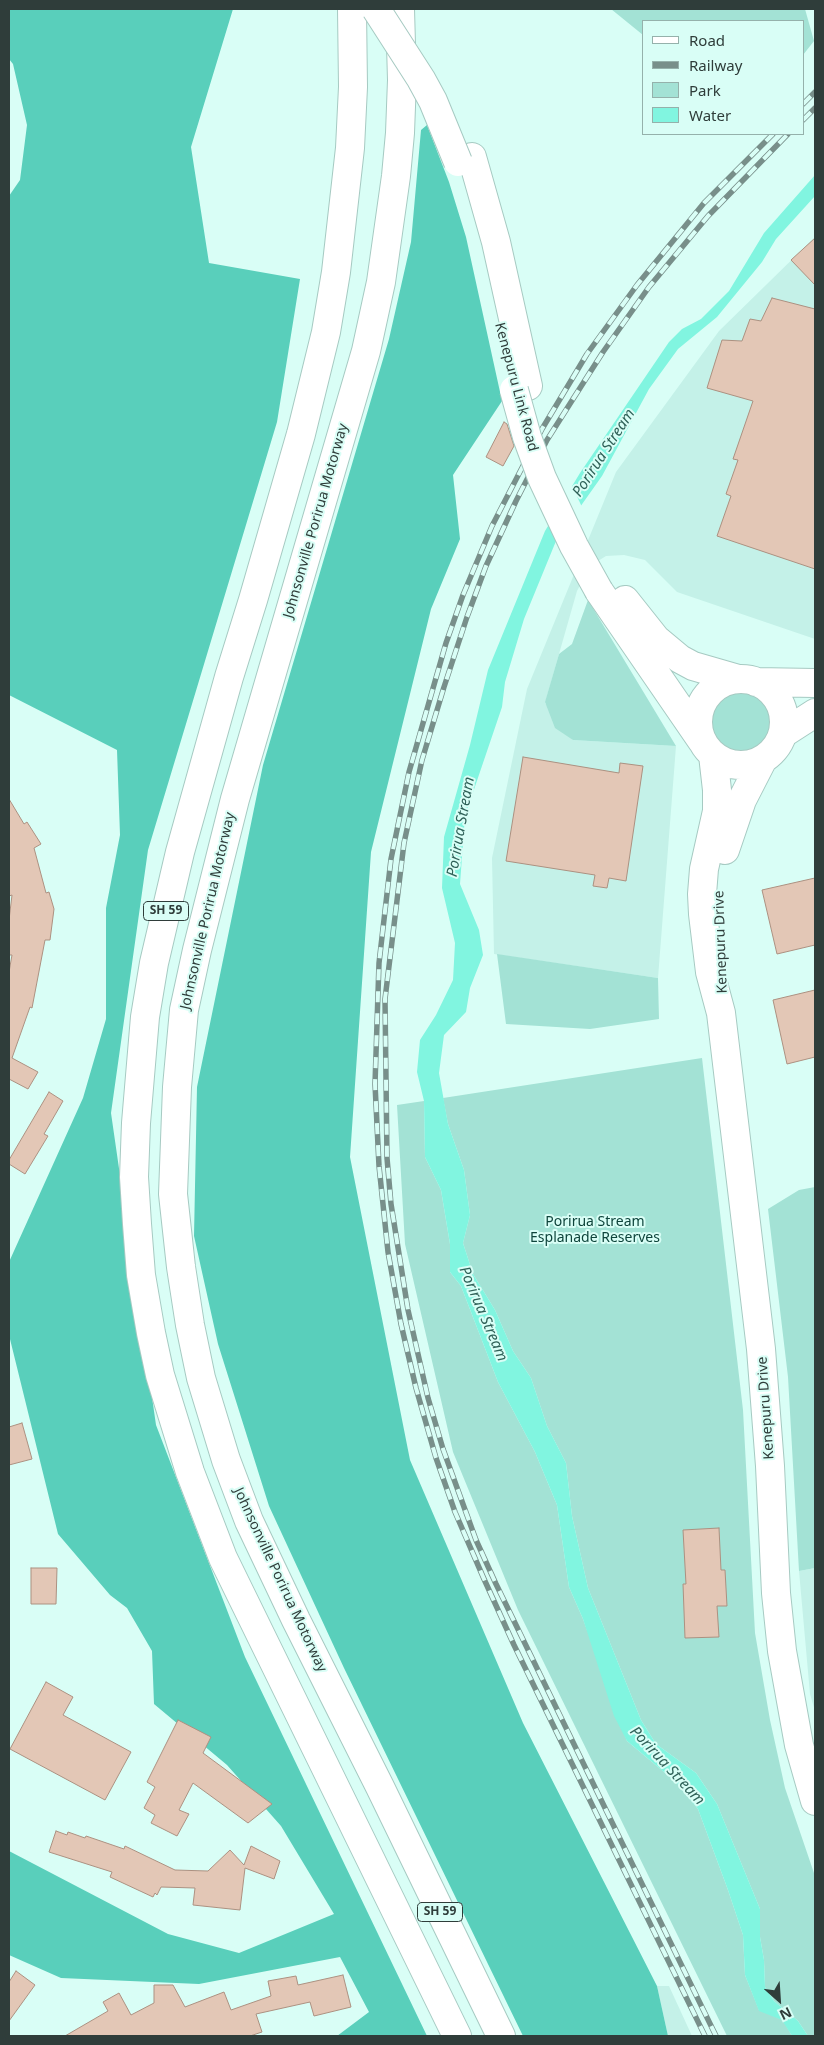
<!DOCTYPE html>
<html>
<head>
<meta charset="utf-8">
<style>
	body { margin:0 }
	#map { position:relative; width:824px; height:2045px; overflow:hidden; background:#d9fef6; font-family:"Noto Sans",sans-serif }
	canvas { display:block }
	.frame { position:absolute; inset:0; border:10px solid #2f3d3a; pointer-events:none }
	.legend { position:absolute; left:642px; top:20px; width:162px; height:115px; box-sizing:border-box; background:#d9fef6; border:1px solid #95b1ab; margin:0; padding:6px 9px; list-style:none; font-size:15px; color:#2f3d3a }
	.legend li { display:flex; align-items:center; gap:10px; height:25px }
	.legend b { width:25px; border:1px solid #95b1ab }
	.north { position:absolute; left:754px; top:1975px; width:50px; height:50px; -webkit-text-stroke:4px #d9fef6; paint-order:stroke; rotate:154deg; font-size:14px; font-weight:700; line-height:20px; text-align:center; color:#2f3d3a }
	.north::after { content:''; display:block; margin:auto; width:18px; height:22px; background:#2f3d3a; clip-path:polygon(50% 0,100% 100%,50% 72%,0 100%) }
</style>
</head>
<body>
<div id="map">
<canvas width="824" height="2045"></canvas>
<div class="frame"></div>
<ul class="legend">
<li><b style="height:6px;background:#fff"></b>Road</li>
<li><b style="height:6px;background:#788f8a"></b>Railway</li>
<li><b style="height:14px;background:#a3e2d5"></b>Park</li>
<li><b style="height:14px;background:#81f5e0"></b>Water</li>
</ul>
<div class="north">N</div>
</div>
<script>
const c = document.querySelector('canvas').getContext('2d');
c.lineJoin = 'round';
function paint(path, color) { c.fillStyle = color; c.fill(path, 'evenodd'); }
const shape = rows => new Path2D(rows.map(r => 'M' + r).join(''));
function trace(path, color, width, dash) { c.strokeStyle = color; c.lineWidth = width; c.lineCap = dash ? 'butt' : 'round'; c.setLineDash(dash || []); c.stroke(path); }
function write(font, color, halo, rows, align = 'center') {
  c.font = font + ' "Noto Sans",sans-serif'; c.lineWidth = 4; c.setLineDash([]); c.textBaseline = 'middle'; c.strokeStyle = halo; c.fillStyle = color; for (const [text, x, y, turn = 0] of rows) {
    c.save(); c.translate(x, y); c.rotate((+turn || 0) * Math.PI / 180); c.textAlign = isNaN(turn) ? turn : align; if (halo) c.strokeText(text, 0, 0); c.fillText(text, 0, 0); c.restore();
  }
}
paint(shape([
	[815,237,815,639,677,592,645,560,624,555,606,556,590,566,577,591,545,703,573,740,676,746,658,978,494,954,492,858,527,689,616,472,719,331],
	[815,1568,815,1711,810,1694,799,1571],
	[657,1986,669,1986,692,2036,668,2036]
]), '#c4f1e8');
paint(shape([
	[611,9,805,9,814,41,803,55,803,21,643,21,643,35],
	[588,600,676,746,573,740,555,728,545,702,559,654,572,644],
	'712 722a30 30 0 1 1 60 0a30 30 0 1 1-60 0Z',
	[497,954,658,978,659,1019,590,1029,506,1024],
	[702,1058,743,1410,755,1633,770,1720,785,1788,815,1876,815,2036,808,2036,798,2021,774,2001,765,1987,764,1960,760,1937,760,1909,717,1804,696,1773,656,1744,641,1720,588,1588,572,1516,566,1463,547,1426,531,1378,513,1351,495,1310,473,1274,463,1243,470,1215,464,1170,448,1124,443,1098],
	[424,1101,425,1157,441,1190,450,1244,450,1272,461,1286,498,1382,535,1452,557,1505,569,1587,583,1619,627,1741,676,1782,698,1809,728,1890,743,1935,745,1975,759,2010,783,2020,792,2036,727,2036,518,1610,453,1452,405,1244,397,1105],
	[815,1187,815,1568,799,1571,788,1377,768,1209,799,1190]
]), '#a3e2d5');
paint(shape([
	[9,9,233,9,191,147,209,263,300,279,277,422,148,850,111,1113,156,1425,245,1657,427,2036,337,2036,369,2012,340,1957,199,1984,61,1978,9,1955,9,1851,168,1934,239,1953,334,1914,281,1826,227,1765,154,1704,152,1651,127,1608,110,1595,58,1534,9,1335,9,1262,83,1098,106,1019,106,908,120,835,117,750,9,695,9,196,20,180,27,125,13,64,9,59],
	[427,125,449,182,466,237,502,401,453,475,460,539,431,609,371,852,350,1157,410,1460,523,1723,657,1986,668,2036,523,2036,344,1668,269,1506,218,1344,194,1236,197,1087,263,765,389,339,411,242,421,130]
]), '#59cfbb');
paint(shape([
	[815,175,815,196,776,239,762,262,717,317,678,349,649,389,602,476,556,541,524,619,505,682,502,707,465,816,460,884,479,930,483,955,470,988,466,1012,444,1035,439,1073,448,1124,464,1170,470,1215,463,1243,473,1274,495,1310,513,1351,531,1378,547,1426,566,1463,572,1516,588,1588,641,1720,656,1744,696,1773,717,1804,760,1909,760,1937,764,1960,765,1987,774,2001,798,2021,808,2036,792,2036,782,2020,759,2011,745,1975,743,1935,728,1890,698,1809,676,1782,627,1741,614,1716,583,1619,569,1587,557,1505,535,1452,498,1382,461,1286,450,1272,450,1244,441,1190,425,1157,424,1101,417,1072,420,1040,436,1015,453,980,455,943,442,888,444,837,470,745,488,670,545,531,580,473,669,342,682,329,701,319,729,291,764,233]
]), '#81f5e0');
paint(shape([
	[571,484,582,507,559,540,549,519]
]), '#d9fef6');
const building = shape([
	[815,238,815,285,791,260,815,238],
	[772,298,815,309,815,569,717,536,731,496,726,494,738,460,733,459,753,401,707,388,722,340,742,341,750,319,761,321,772,298],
	[504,422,507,424,514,446,503,466,486,457,504,422],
	[523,757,619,773,620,763,643,766,626,881,609,878,607,888,593,886,595,875,506,861,523,757],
	[9,799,24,824,27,822,41,844,34,848,46,893,49,892,54,909,50,940,45,940,32,1008,30,1007,12,1058,38,1072,28,1089,9,1079,9,972,12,955,9,955,9,920,12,895,9,896,9,799],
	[815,878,815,945,777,954,762,890,815,878],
	[815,990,815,1057,787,1064,773,1000,815,990],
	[49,1092,63,1101,44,1134,48,1136,25,1174,9,1164,9,1160,49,1092],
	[22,1423,32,1459,9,1465,9,1427,22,1423],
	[719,1528,721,1570,725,1570,727,1606,717,1606,719,1637,685,1638,683,1584,686,1584,683,1530,719,1528],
	[31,1568,57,1568,56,1604,31,1604,31,1568],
	[46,1682,73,1697,63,1715,131,1752,105,1800,10,1749,46,1682],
	[178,1720,211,1737,203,1753,272,1804,248,1823,193,1783,179,1810,189,1814,177,1836,151,1823,155,1815,144,1808,155,1787,147,1782,178,1720],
	[56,1831,67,1835,68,1832,85,1838,86,1836,124,1849,125,1846,175,1870,208,1871,230,1850,244,1865,251,1846,280,1861,274,1879,245,1868,240,1910,193,1905,195,1888,161,1887,157,1895,155,1893,153,1897,110,1877,112,1872,49,1852,56,1831],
	[16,1971,35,1985,9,2021,9,1982,16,1971],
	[343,1975,351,2007,314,2016,310,2002,256,2014,262,2032,250,2036,65,2036,108,2011,103,2002,119,1993,131,2015,154,2003,154,1985,173,1985,185,2007,224,1992,231,2010,271,1996,268,1981,296,1976,298,1985,343,1975]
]);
paint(building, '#e3c7b6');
trace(building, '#ac9181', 1);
const major = shape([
	[472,157,496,242,528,386],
	[599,591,702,741],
	[625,600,656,639,680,659,693,666,738,679],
	'698 722a43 43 0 1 1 86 0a43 43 0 1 1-86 0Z',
	[756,682,815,683],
	[784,733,815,713],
	[713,755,717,790,717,811,704,869,702,894,703,914,710,972,721,1013,761,1349,770,1466,776,1593,782,1651,799,1745,815,1801],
	[725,850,742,800,763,759]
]);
const highway = shape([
	[352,9,353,87,350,148,336,272,326,332,301,434,253,600,229,677,180,852,154,963,145,1017,136,1123,134,1177,137,1224,141,1275,151,1333,160,1375,190,1472,223,1558,457,2036],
	[400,9,402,80,400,133,396,176,381,282,366,351,235,799,197,950,184,1010,177,1087,173,1194,181,1267,190,1325,201,1378,226,1460,249,1521,296,1620,380,1787,501,2036]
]);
trace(major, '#a6cac2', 30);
trace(highway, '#a6cac2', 30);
trace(major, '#fff', 28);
trace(highway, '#fff', 28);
const rail = shape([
	[803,104,815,92],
	[803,120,815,108],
	[705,2036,514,1645,484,1579,455,1512,436,1458,416,1388,401,1324,388,1252,379,1166,375,1084,379,963,391,859,409,772,446,643,463,595,492,526,542,429,587,354,637,285,704,203,773,134],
	[716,2036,496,1584,476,1540,443,1449,428,1398,408,1310,391,1204,387,1158,385,999,404,843,422,760,444,687,467,617,486,566,516,501,547,440,573,399,603,352,649,287,708,216,788,134]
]);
trace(rail, '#788f8a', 5.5);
trace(rail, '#d9fef6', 4, [11]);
const majorBridge = shape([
	[376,9,421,79,433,101,458,162],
	[514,390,527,437,542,478,574,546,599,591]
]);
trace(majorBridge, '#a6cac2', 30, []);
trace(majorBridge, '#fff', 28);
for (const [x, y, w] of [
	[166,911,45],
	[440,1912,45]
]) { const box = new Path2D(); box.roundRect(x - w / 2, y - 9.5, w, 19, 4); c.fillStyle = '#d9fef6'; c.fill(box); trace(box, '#2f3d3a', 1); }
write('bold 12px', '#2f3d3a', null, [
	["SH 59",166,911],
	["SH 59",440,1912]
]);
write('14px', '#2f3d3a', '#d9fef6', [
	["Kenepuru Link Road",516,387,75],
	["Johnsonville Porirua Motorway",316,521,-74],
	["Johnsonville Porirua Motorway",208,911,-77],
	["Kenepuru Drive",721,942,-92],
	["Kenepuru Drive",766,1408,-94],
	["Johnsonville Porirua Motorway",280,1580,65]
]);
write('14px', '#0e443b', '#d9fef6', [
	["Porirua Stream",595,1222],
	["Esplanade Reserves",595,1238]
]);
write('italic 15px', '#2f6158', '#d9fef6', [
	["Porirua Stream",604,453,-57],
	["Porirua Stream",461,827,-80],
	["Porirua Stream",483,1314,67],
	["Porirua Stream",667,1766,47]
]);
</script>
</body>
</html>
